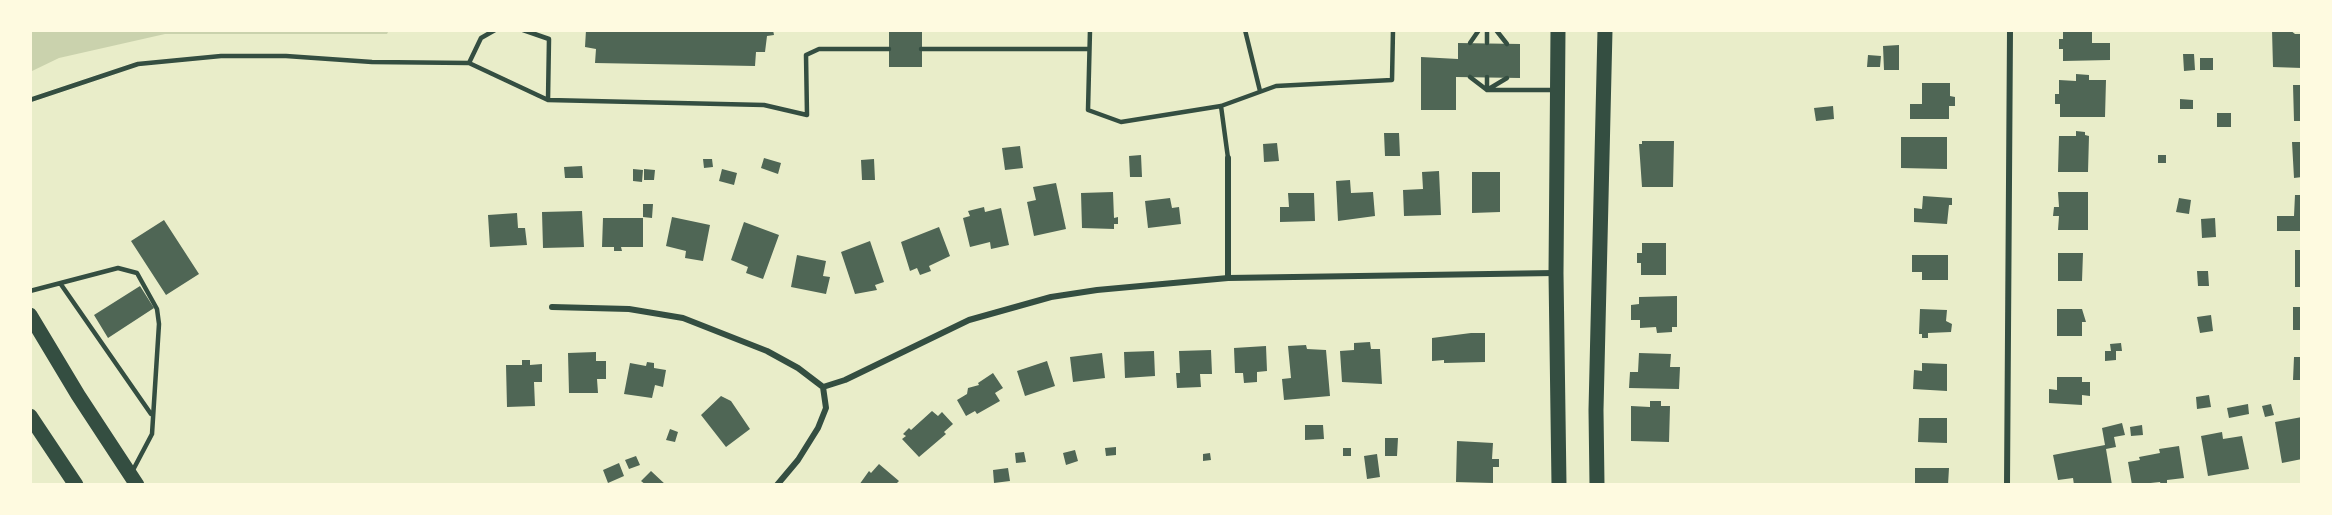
<!DOCTYPE html>
<html>
<head>
<meta charset="utf-8">
<style>
	body { margin:0 }
	#map { position:relative; width:2332px; height:515px; overflow:hidden; background:#e9edc9; font-family:Jost,sans-serif }
	canvas { display:block }
	.frame { position:absolute; inset:0; border:32px solid #fefae0; pointer-events:none }
</style>
</head>
<body>
<div id="map">
<canvas width="2332" height="515"></canvas>
<div class="frame"></div>
</div>
<script>
const c = document.querySelector('canvas').getContext('2d');
c.lineJoin = 'round';
function paint(path, color) { c.fillStyle = color; c.fill(path, 'evenodd'); }
const shape = rows => new Path2D(rows.map(r => 'M' + r).join(''));
function trace(path, color, width, dash) { c.strokeStyle = color; c.lineWidth = width; c.lineCap = dash ? 'butt' : 'round'; c.setLineDash(dash || []); c.stroke(path); }
paint(shape([
	[30,30,389,30,387,34,165,34,59,58,30,72]
]), '#cad2ad');
paint(shape([
	[586,30,773,30,774,35,767,36,765,52,756,52,755,66,595,63,596,49,585,47],
	[898,30,922,31,922,67,889,67,889,32],
	[1831,30,1851,30,1851,32,1831,32],
	[2063,30,2092,30,2092,43,2110,43,2110,60,2063,61,2063,49,2059,49,2059,39,2063,39],
	[2272,30,2290,30,2295,34,2302,34,2302,68,2273,67],
	[1458,43,1520,44,1520,78,1456,77,1456,110,1421,110,1421,57,1458,59],
	[1899,45,1899,70,1884,70,1883,46],
	[2183,54,2194,54,2195,70,2184,71],
	[1868,55,1881,56,1880,67,1867,67],
	[2200,58,2213,58,2213,70,2200,70],
	[2076,74,2089,75,2089,80,2106,80,2105,117,2060,117,2060,104,2055,104,2055,94,2059,94,2059,80,2076,81],
	[1922,83,1950,83,1950,96,1955,97,1955,106,1949,106,1949,119,1910,119,1910,104,1922,104],
	[2293,85,2302,85,2302,121,2294,121],
	[2180,99,2193,100,2193,109,2180,109],
	[1833,106,1834,119,1816,121,1814,108],
	[2217,113,2231,113,2231,127,2217,127],
	[2076,131,2085,132,2085,135,2089,136,2088,172,2058,172,2059,136,2076,136],
	[1384,133,1399,133,1400,156,1385,156],
	[1901,137,1947,137,1947,169,1901,168],
	[1642,141,1674,141,1673,187,1642,187,1639,144,1642,144],
	[2292,142,2302,142,2302,177,2294,178],
	[1277,143,1279,161,1264,162,1263,144],
	[1020,146,1023,168,1005,170,1002,148],
	[1141,155,1142,177,1130,177,1129,156],
	[2158,155,2166,155,2166,163,2158,163],
	[764,158,781,163,778,174,761,168],
	[703,159,712,159,713,167,704,168],
	[874,159,875,180,862,180,861,160],
	[582,166,583,178,565,178,564,167],
	[633,169,643,170,642,182,633,181],
	[644,169,655,170,654,180,644,180],
	[722,169,737,173,734,185,719,181],
	[1439,171,1441,215,1404,216,1403,190,1423,189,1422,172],
	[1472,172,1500,172,1500,212,1472,213],
	[1350,180,1351,193,1373,192,1375,216,1338,221,1336,181],
	[1056,183,1066,229,1034,236,1027,202,1036,200,1033,187],
	[1113,192,1114,218,1118,217,1118,224,1114,224,1114,229,1082,228,1081,193],
	[2058,192,2088,192,2088,230,2058,230,2059,216,2053,216,2054,207,2059,207],
	[1288,193,1314,193,1315,221,1280,222,1280,207,1289,207],
	[2295,195,2302,195,2302,231,2277,231,2277,216,2294,216],
	[1923,196,1952,198,1952,205,1949,205,1947,224,1914,222,1914,208,1922,209],
	[1170,198,1172,208,1179,207,1181,224,1148,228,1145,201],
	[2179,198,2191,200,2189,214,2176,212],
	[643,204,653,204,652,218,643,217],
	[984,207,985,212,1001,208,1009,245,991,249,990,242,970,247,963,218,970,216,968,211],
	[582,211,584,247,543,248,542,212],
	[517,213,518,228,525,228,527,245,490,247,488,215],
	[672,217,710,225,703,261,685,258,686,251,666,246],
	[603,218,643,218,643,247,621,247,622,251,614,251,614,247,602,247],
	[2215,218,2216,237,2202,238,2201,219],
	[164,220,199,274,166,295,131,241],
	[744,222,779,235,763,279,746,273,748,267,731,260],
	[939,227,950,256,929,266,931,271,920,275,917,268,910,271,901,242],
	[870,241,884,282,875,285,877,290,855,294,841,252],
	[1642,243,1666,243,1666,275,1641,275,1641,263,1637,263,1637,253,1642,253],
	[2295,250,2302,250,2302,287,2295,287],
	[2058,253,2083,253,2082,281,2058,281],
	[797,255,826,261,823,276,830,277,826,294,791,287],
	[1912,255,1948,255,1948,280,1922,280,1922,272,1912,272],
	[2197,271,2208,271,2209,286,2198,286],
	[140,286,154,308,108,338,94,315],
	[1677,296,1677,327,1672,327,1672,332,1657,333,1656,327,1640,328,1640,320,1631,320,1631,305,1639,304,1639,297],
	[2293,307,2302,307,2302,330,2293,330],
	[1920,309,1947,310,1946,321,1952,324,1951,332,1928,333,1928,338,1922,338,1922,334,1919,334],
	[2057,309,2082,309,2086,322,2082,322,2082,336,2057,336],
	[2211,315,2213,331,2200,333,2197,317],
	[1471,333,1485,333,1485,362,1444,363,1444,360,1432,361,1432,338],
	[1370,342,1371,349,1380,349,1382,384,1342,382,1340,351,1354,350,1354,343],
	[2121,343,2122,351,2116,351,2116,360,2105,361,2105,351,2111,351,2110,344],
	[1306,345,1307,349,1326,350,1330,396,1284,400,1282,379,1291,378,1288,346],
	[1266,346,1267,371,1257,372,1257,382,1244,383,1243,373,1235,373,1234,348],
	[1211,350,1212,374,1200,374,1201,387,1177,388,1176,373,1180,373,1179,351],
	[1154,351,1155,376,1125,378,1124,352],
	[596,352,596,361,606,361,606,379,597,379,598,393,569,393,568,353],
	[1102,353,1105,378,1073,382,1070,357],
	[1639,353,1671,354,1670,367,1680,367,1679,389,1629,388,1630,372,1638,372],
	[2294,357,2302,357,2302,380,2293,380],
	[522,360,530,360,530,365,542,364,542,382,534,382,535,406,507,407,506,365,522,365],
	[1047,361,1055,386,1025,396,1017,371],
	[647,362,654,363,654,368,666,370,663,387,655,385,652,398,624,394,630,363,646,366],
	[1922,363,1947,364,1947,391,1913,389,1914,370,1922,371],
	[993,373,1003,388,995,393,1000,401,977,414,975,411,966,416,957,400,967,394,968,388,979,385,978,383],
	[2057,377,2082,377,2082,382,2090,382,2090,396,2082,395,2082,405,2049,403,2049,389,2057,390],
	[2209,395,2211,407,2197,409,2196,397],
	[721,396,731,401,750,429,726,447,701,415],
	[1650,401,1661,401,1661,406,1670,406,1669,442,1631,441,1631,406,1650,407],
	[2248,404,2249,414,2229,418,2227,408],
	[2271,404,2274,415,2265,417,2262,406],
	[932,411,938,416,942,412,953,424,944,432,946,434,919,457,902,439,906,436,903,434,909,428,911,430],
	[2302,417,2302,459,2282,463,2275,422],
	[1919,418,1947,418,1947,443,1918,442],
	[2122,423,2125,435,2114,437,2116,447,2106,449,2112,485,2074,485,2073,478,2058,480,2053,455,2105,445,2102,428],
	[1305,425,1323,425,1324,439,1305,440],
	[2142,425,2143,435,2131,436,2130,427],
	[670,429,678,432,675,442,666,440],
	[2222,432,2223,439,2242,436,2249,469,2208,476,2201,436],
	[1385,438,1398,438,1397,456,1385,456],
	[1457,441,1493,443,1492,459,1499,459,1499,467,1493,467,1493,483,1456,482],
	[2179,446,2184,478,2167,480,2167,484,2161,485,2160,482,2132,485,2128,462,2140,460,2139,457,2160,453,2159,449],
	[1116,447,1116,455,1106,456,1105,448],
	[1343,448,1351,448,1351,456,1343,456],
	[1075,450,1078,461,1066,465,1063,453],
	[1024,452,1026,462,1016,463,1015,453],
	[1210,453,1211,460,1203,461,1203,454],
	[1377,454,1380,477,1367,479,1364,456],
	[636,456,640,465,629,469,625,460],
	[619,463,624,476,608,483,603,470],
	[879,464,899,481,895,485,859,485,869,471,871,473],
	[1008,468,1010,481,994,483,993,470],
	[1915,468,1949,468,1948,485,1915,485],
	[651,471,666,485,646,485,641,481]
]), '#4f6655');
trace(shape([
	[523,30,549,39,548,100],
	[1090,30,1088,110,1121,122,1221,106,1276,86,1392,80,1393,30],
	[1245,30,1260,91],
	[1487,30,1487,43],
	[1496,30,1507,44],
	[1470,43,1479,30],
	[921,49,1089,49],
	[469,63,481,38,495,30],
	[1470,77,1487,90,1507,78],
	[1487,77,1487,90,1556,90],
	[30,100,138,64,221,56,286,56,372,62,469,63,548,100,764,105,807,115,806,55,819,49,889,49],
	[1221,106,1228,158],
	[60,283,151,414],
	[30,291,118,268,137,273,157,309,159,324,152,434,133,470]
]), '#344e41', 4.5);
trace(shape([
	[1228,278,1228,158],
	[552,307,629,309,683,318,767,351,798,368,823,387,845,380,969,320,1051,297,1097,290,1228,278,1555,273],
	[777,485,798,460,818,428,826,408,823,387],
	[2007,485,2010,30]
]), '#344e41', 6);
trace(shape([
	[1558,30,1556,273,1559,485],
	[30,315,78,395,137,485],
	[30,416,76,485],
	[1597,485,1596,410,1605,30]
]), '#344e41', 15);
</script>
</body>
</html>
